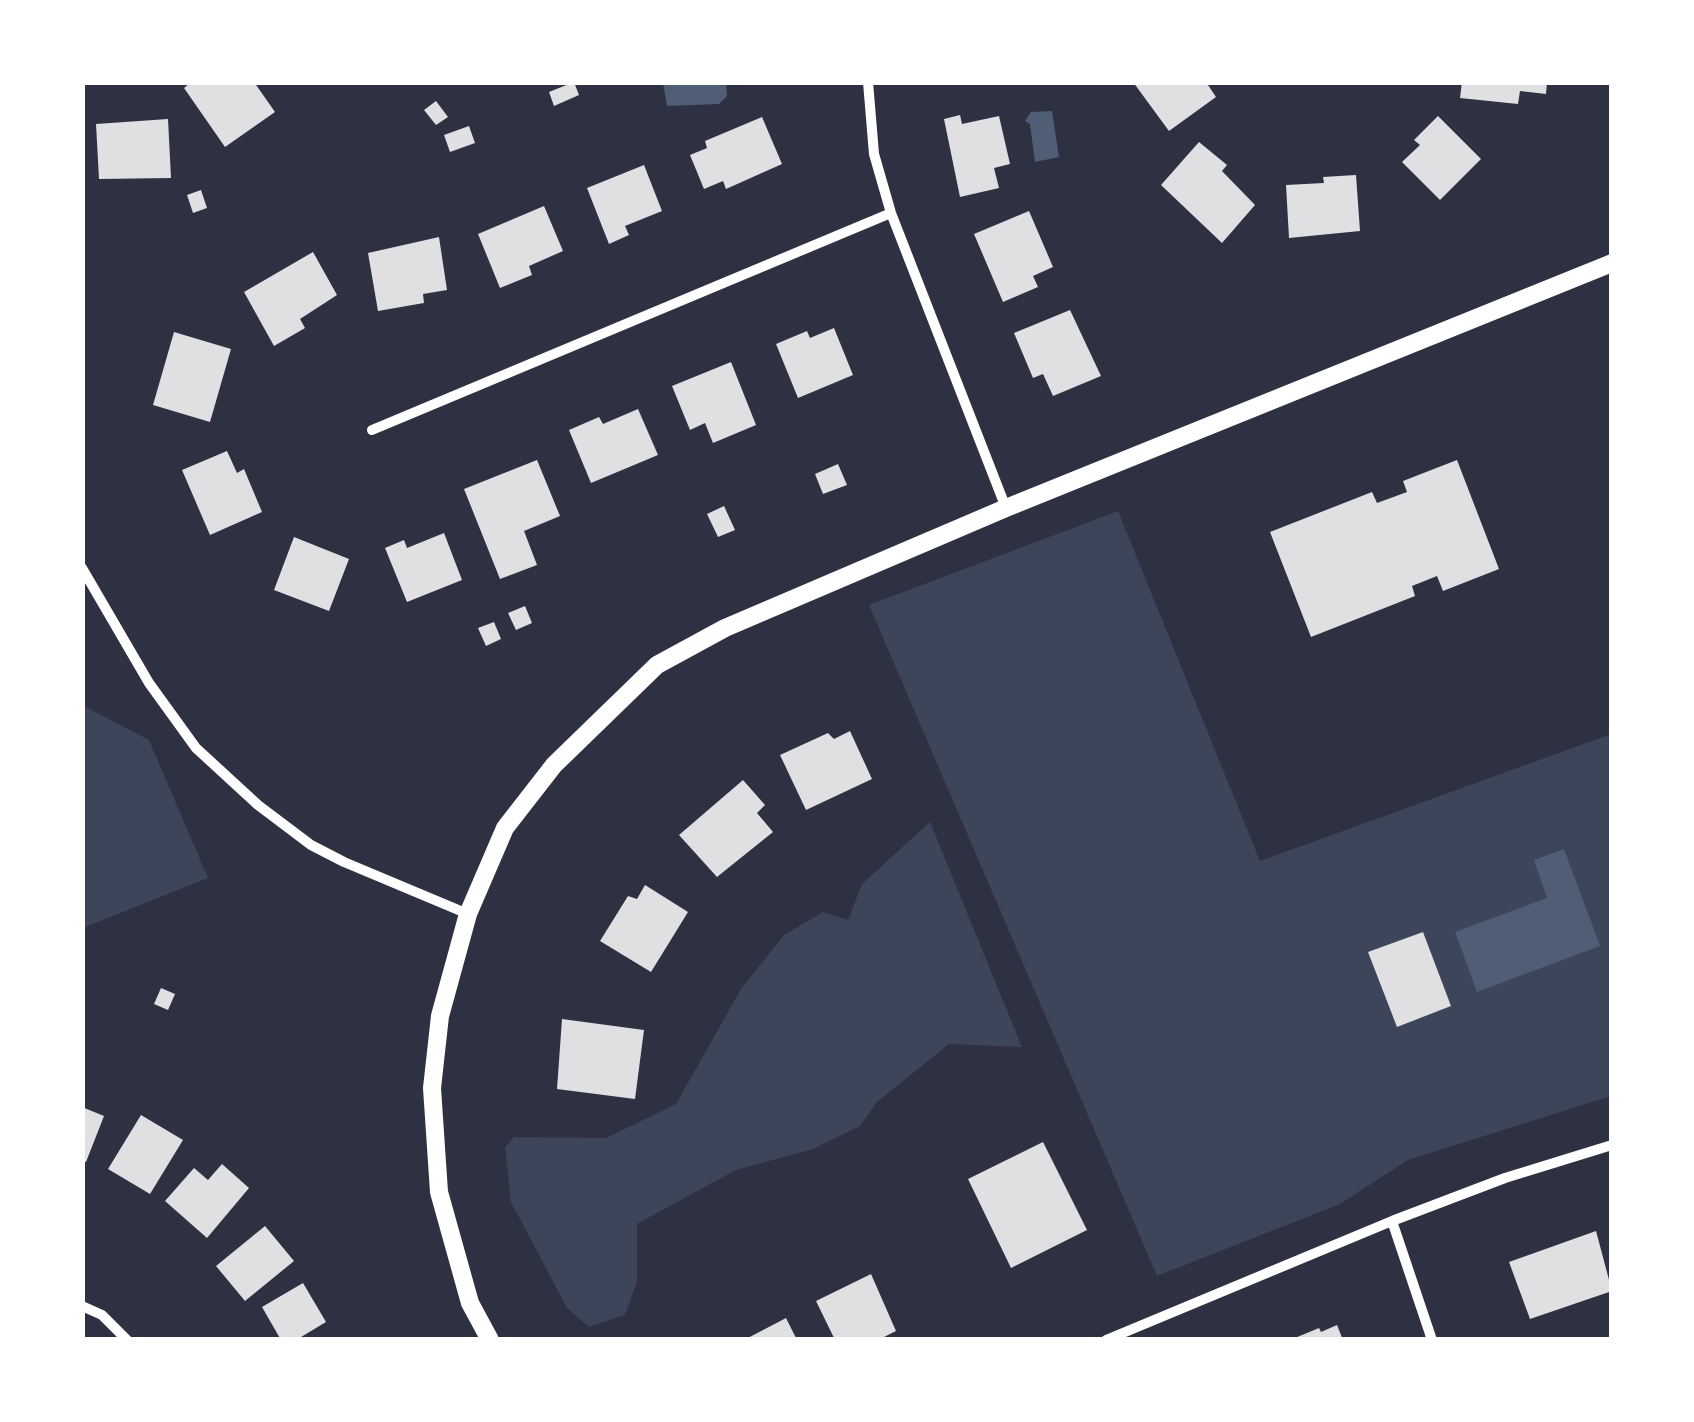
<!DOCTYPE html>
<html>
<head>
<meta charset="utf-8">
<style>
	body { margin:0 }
	#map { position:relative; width:1694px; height:1422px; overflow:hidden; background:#2d3142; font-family:Lato,sans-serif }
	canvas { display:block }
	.frame { position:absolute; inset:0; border:85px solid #fff; pointer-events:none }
</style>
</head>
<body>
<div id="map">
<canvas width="1694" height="1422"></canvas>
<div class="frame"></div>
</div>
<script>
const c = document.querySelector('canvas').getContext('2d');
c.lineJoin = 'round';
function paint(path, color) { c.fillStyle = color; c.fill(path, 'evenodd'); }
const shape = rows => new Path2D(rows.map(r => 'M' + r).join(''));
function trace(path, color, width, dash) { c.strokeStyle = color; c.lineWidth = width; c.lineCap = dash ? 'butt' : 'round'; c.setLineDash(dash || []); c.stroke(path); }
paint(shape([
	[1118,511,1260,861,1611,734,1611,1096,1408,1160,1340,1204,1157,1276,869,605],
	[83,699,86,707,149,740,208,878,83,928],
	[930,822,1022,1047,949,1044,877,1102,860,1126,813,1149,736,1170,637,1224,637,1282,625,1315,589,1327,567,1308,511,1202,505,1147,514,1137,606,1138,676,1104,741,989,784,935,823,912,848,920,862,884]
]), '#3c4559');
paint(shape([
	[663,83,726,83,727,96,719,104,667,106],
	[1052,111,1059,157,1035,162,1030,124,1025,121,1031,112],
	[1564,849,1600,946,1477,992,1455,932,1547,898,1534,860]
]), '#4f5d75');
paint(shape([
	[191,82,254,82,275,112,225,147,184,88],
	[574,82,579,95,554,106,549,92],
	[1133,82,1206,82,1216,97,1169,131],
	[1462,82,1547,82,1546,94,1520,91,1518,104,1460,98],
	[436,101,448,117,436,125,424,110],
	[960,115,962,124,999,116,1010,164,994,168,999,188,960,197,944,119],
	[1438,116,1481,159,1440,200,1402,162,1420,145,1414,140],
	[762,117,782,164,726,189,723,181,704,189,690,155,707,148,705,141],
	[168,119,171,178,99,179,96,124],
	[469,126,475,143,450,152,444,135],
	[1199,142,1227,165,1222,171,1255,205,1222,243,1161,185],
	[644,165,662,211,625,226,629,235,609,244,587,188],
	[1356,175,1360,231,1289,238,1286,185,1324,183,1323,177],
	[201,190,207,208,193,213,187,195],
	[544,206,563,251,529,266,532,275,500,288,478,234],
	[1029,211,1053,267,1033,276,1038,287,1003,302,974,234],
	[439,237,447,290,423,294,424,303,378,311,368,253],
	[313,252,337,295,300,319,305,328,274,346,244,292],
	[1070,310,1101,376,1053,396,1043,374,1033,378,1014,333],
	[834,328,853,375,798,398,776,344,807,331,810,338],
	[174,332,231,349,210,422,153,405],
	[731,362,756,425,713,443,705,423,690,430,672,386],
	[638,409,658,455,591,483,569,430,599,417,603,424],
	[227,451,237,473,244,469,262,512,210,535,182,470],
	[537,460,560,516,524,531,537,565,500,579,464,489],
	[1457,460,1499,569,1443,591,1437,576,1412,586,1415,596,1311,637,1270,532,1372,492,1377,503,1407,492,1403,481],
	[838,464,847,485,823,494,815,474],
	[724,506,735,530,718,537,707,514],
	[444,533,462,580,407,602,385,548,404,540,407,548],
	[294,537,349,559,329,611,274,590],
	[525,606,532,623,516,630,508,613],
	[494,622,501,639,486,646,478,628],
	[850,731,872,779,806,810,780,755,828,733,834,739],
	[743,780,765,805,757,813,773,832,717,877,679,835],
	[645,885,688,912,651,972,600,941,628,896,637,899],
	[1423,932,1451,1006,1397,1027,1368,952],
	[161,988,175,994,168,1010,154,1004],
	[562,1019,644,1030,635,1099,557,1089],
	[82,1107,104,1116,86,1162,82,1161],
	[141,1115,183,1140,150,1194,108,1169],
	[1043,1142,1087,1230,1011,1268,968,1179],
	[222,1164,249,1188,207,1238,165,1201,194,1168,208,1180],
	[265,1226,294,1261,245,1301,216,1266],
	[1596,1231,1612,1291,1530,1319,1509,1262],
	[871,1274,896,1331,878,1340,835,1340,816,1301],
	[303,1283,326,1322,296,1340,281,1340,262,1307],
	[786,1318,797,1340,744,1340],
	[1337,1325,1343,1340,1290,1340,1319,1328,1321,1332]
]), '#e0e0e3');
trace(shape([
	[868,82,874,154,891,213,1006,508],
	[372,430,891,213],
	[82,568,149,683,196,748,258,805,311,845,344,862,468,914],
	[1392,1221,1432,1340],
	[82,1306,102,1315,127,1340],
	[1106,1340,1392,1221,1505,1178,1612,1145]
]), '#fff', 10);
trace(shape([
	[490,1340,470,1303,439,1192,432,1088,440,1016,468,914,505,828,554,765,657,665,725,628,1006,508,1612,263]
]), '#fff', 18);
</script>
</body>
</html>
